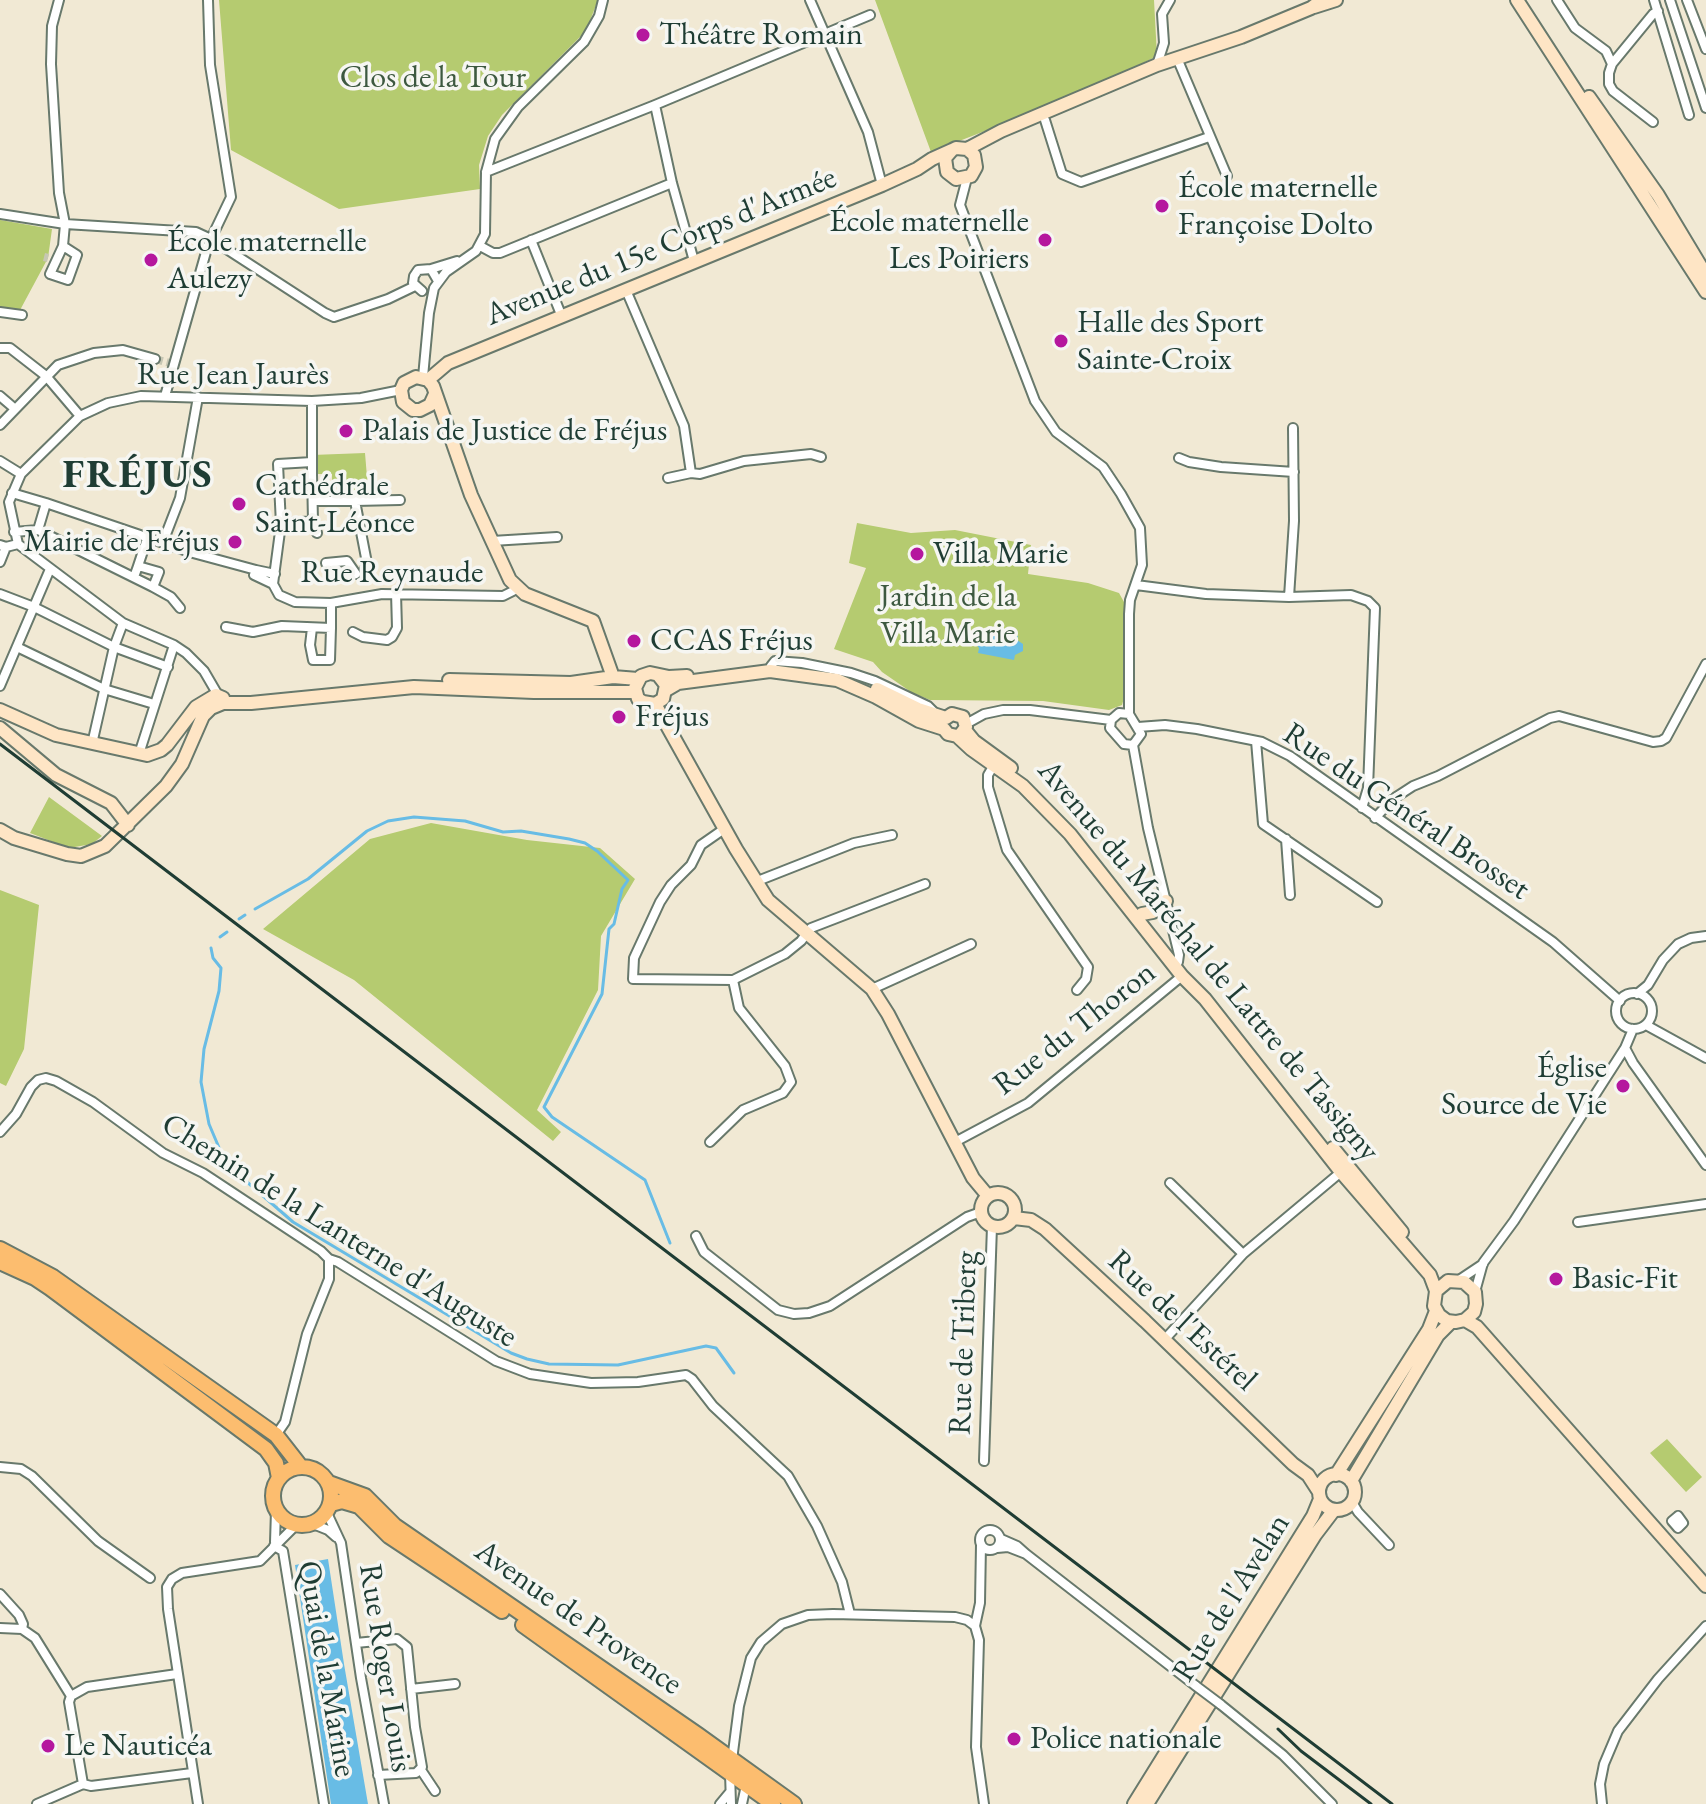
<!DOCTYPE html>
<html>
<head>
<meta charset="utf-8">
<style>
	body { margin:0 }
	canvas { display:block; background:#f1e9d4 }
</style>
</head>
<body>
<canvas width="1706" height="1804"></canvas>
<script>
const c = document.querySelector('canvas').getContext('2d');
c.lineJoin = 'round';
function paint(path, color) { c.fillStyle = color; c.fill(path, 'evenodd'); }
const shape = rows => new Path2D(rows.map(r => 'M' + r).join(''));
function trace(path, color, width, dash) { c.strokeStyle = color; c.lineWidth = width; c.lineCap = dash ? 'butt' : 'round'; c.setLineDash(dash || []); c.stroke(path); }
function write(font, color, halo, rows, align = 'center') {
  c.font = font + ' "EB Garamond",serif'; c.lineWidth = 7; c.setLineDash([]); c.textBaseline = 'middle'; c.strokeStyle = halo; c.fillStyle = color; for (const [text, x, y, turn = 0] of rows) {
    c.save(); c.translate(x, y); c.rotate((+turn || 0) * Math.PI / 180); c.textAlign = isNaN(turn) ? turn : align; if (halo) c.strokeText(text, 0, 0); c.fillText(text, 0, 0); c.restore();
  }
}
paint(shape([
	[219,0,598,0,586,31,502,115,488,136,479,165,480,189,339,209,231,150],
	[875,0,1154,0,1157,56,1085,92,931,152],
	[0,220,52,229,48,258,19,312,0,309],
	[365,453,369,501,355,501,352,483,332,480,332,474,312,474,312,455],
	[857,523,911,533,955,530,1031,545,1028,574,1088,583,1119,593,1124,602,1124,698,1122,705,1109,710,1043,701,930,700,911,692,882,672,873,662,834,649,866,568,849,563],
	[49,797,102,836,92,844,69,848,30,833],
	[431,823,527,840,600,848,635,879,601,936,598,990,537,1110,561,1132,553,1141,354,980,263,929,370,839],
	[0,890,39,905,24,1049,6,1086,0,1083],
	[1667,1439,1702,1477,1686,1492,1650,1453]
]), '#b5cb70');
paint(shape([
	[983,630,1018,636,1017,640,1023,644,1023,651,1015,655,1014,660,978,653,979,648,973,640],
	[328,1559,344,1664,368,1804,331,1804,295,1565]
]), '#68bce5');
trace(shape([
	[255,909,308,879,367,831,388,821,414,817,465,821,503,832,521,831,569,839,585,843,597,851,628,880,622,889,614,924,609,929,602,994,544,1107,552,1117,645,1180,670,1243],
	[239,919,245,915],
	[220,937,227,932],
	[211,948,213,958,221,968,219,991,204,1049,201,1082,209,1124,220,1150,239,1175,293,1222,511,1353,527,1359,549,1364,618,1365,706,1346,716,1348,734,1373]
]), '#68bce5', 3);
trace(shape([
	[44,257,48,258],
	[155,359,170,363]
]), '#c7c7b4', 8, [8, 4]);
const street = shape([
	[59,0,52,26,51,64,59,193,65,224,63,246,50,274,68,280,77,255,63,246],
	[810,0,868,132,882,185],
	[1557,0,1575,28,1606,51,1612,64],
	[1654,0,1689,115],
	[1670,0,1706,108],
	[1687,0,1706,49],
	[1177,58,1227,176],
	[1157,65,1164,43,1162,14,1170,0],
	[655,105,672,183,694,261],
	[1045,120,1062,174,1081,182,1209,137],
	[1653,122,1613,91,1609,84,1609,73,1612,64,1653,14,1658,11],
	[486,172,655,105,870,15],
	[967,178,960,205,1035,401,1056,432,1103,467,1121,494,1140,528,1142,565,1130,600,1129,614,1129,714],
	[0,214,65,224,196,232,211,239,325,313,334,317,388,299,415,286],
	[531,240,562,317],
	[480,246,493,253,500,253,672,183],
	[431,269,457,261],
	[626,290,684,426,691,473],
	[422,291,413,283,414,276,418,270,431,269,438,281],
	[0,312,22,315],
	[0,348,10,348,46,376,80,416],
	[423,377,429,313,434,288,446,272,476,251,485,234,486,172,495,139,518,107,584,42,599,16,603,0],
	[0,396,14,408],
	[165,396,208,245,231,197,210,65,208,0],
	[312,401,312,474,313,521,317,533],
	[0,425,58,365,94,353,123,350,155,359],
	[1179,458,1189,462,1221,467,1294,472],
	[0,461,21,474],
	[312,462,278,464,281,524,273,584,279,595,295,602,331,603,382,594,503,596,513,591],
	[668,478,691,473,700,474,744,461,811,454,821,457],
	[12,493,46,503,38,530,14,532],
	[313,501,355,501,367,563,365,569],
	[355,501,400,500],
	[46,503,193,553,256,570],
	[281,524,313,521],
	[38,530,153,587,171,597,180,608],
	[492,541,557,537],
	[163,542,180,498,198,397],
	[18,544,9,502,21,474,80,416,108,403,141,396,312,401,361,398,401,390],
	[18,544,123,623,174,645,186,653,204,671,218,695],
	[0,545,6,547,18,544],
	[0,562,6,547],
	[326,563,347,561,356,574],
	[138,566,148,536],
	[134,577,138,566,159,572,153,587],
	[273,584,254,575,256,570,275,574],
	[1136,585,1206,594,1289,597,1351,595,1368,601,1375,608,1368,788,1362,808],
	[0,594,34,607,114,647,168,667],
	[1289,597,1294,521,1293,428],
	[226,627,253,632,282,626,331,628,330,660,313,660,310,645,312,628],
	[331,628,331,603],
	[353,632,363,637,387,640,392,637,397,628,396,593],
	[17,647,104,689,154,704],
	[771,666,775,661,802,663,851,673,875,681,928,706,933,711],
	[0,686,50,569],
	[1111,720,1119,713,1129,714,1141,734,1133,745],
	[1111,720,1110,728,1124,744,1133,745],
	[966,724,984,714,1003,710,1030,710,1111,720],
	[1138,727,1165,725,1197,729,1262,742,1290,756,1553,942,1620,1001],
	[1256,741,1263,824,1377,902],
	[92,744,114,647,123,623],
	[1133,745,1148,828,1179,955,1178,962],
	[139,754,174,645],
	[994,765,988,775,988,787,1007,850,1088,967,1086,979,1077,990],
	[1375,818,1393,799,1413,786,1438,776,1550,718,1559,716,1653,742,1661,741,1666,738,1706,664],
	[1286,839,1290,895],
	[755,882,854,843,892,835],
	[733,980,785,954,801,941,811,928,925,884],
	[872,989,971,944],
	'1616 1011a18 18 0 1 1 36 0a18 18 0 1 1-36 0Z',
	[1637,994,1648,985,1663,960,1678,944,1691,938,1706,936],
	[1646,1025,1706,1058],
	[1633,1029,1625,1048,1633,1063,1706,1165],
	[0,1132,16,1114,31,1087,38,1080,46,1078,56,1081,93,1102,163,1153,203,1173,321,1251,329,1259,338,1262,496,1361,530,1374,591,1383,638,1382,686,1375,692,1379,713,1406,788,1476,817,1526,842,1582,850,1614],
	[710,1142,743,1110,783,1093,791,1082,785,1066,739,1008,733,980,633,979,634,958,660,902,671,885,691,865,701,845,724,829],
	[955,1142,1028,1103,1182,976],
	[1170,1183,1243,1254],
	[1578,1222,1706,1204],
	[696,1236,704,1252,778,1310,794,1314,809,1313,830,1306,967,1217,981,1212],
	[1459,1280,1483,1264],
	[1475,1292,1483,1263,1514,1221,1625,1048],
	[1165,1339,1243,1254,1341,1172,1345,1173],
	[276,1435,285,1422,307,1334,329,1279,329,1259],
	[984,1461,992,1226],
	[0,1467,21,1469,32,1476,98,1541,150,1578],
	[1352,1502,1358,1512,1389,1545],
	[327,1513,341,1543,361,1678,384,1804],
	[1678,1516,1683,1523,1678,1528,1672,1521,1678,1516],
	[313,1524,328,1530,336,1537],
	'980 1540a10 10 0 1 1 20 0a10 10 0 1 1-20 0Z',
	[275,1542,276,1510],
	[981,1544,980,1603,975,1626,979,1640,976,1747,984,1804],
	[274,1546,283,1551,324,1804],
	[997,1548,1008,1547,1026,1554,1017,1546,1001,1539],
	[1026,1554,1196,1686],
	[0,1594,19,1615,23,1624,22,1629],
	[0,1628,22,1629,35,1638,71,1696],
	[356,1643,397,1639,407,1647,415,1727,422,1767,416,1773,378,1775],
	[411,1689,455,1684],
	[1220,1704,1283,1755,1332,1804],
	[732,1760,739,1706,751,1658,761,1642,782,1624,808,1615,833,1614,955,1617,967,1620,975,1626],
	[421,1770,435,1791],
	[730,1773,731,1804],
	[83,1784,69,1702,71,1696,87,1687,177,1674],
	[37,1804,83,1784,91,1786,192,1773],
	[198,1804,168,1609,167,1587,172,1579,182,1573,260,1561,296,1525],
	[720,1804,730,1792],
	[742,1804,746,1785],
	[1602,1804,1600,1784,1604,1764,1618,1731,1658,1679,1706,1626]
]);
const secondary = shape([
	[1517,0,1706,292],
	[1314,7,1336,0],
	[1589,97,1658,195,1706,275],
	[967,149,1001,131,1157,65,1241,37,1311,8,1322,0],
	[428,380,448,363,882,185,917,169,932,159,952,150,956,148,967,149,974,155,976,167,971,176,956,179,947,172,945,158,952,150],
	[435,394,430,405,420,410,413,410,403,402,401,390,404,383,416,377,428,380,433,386,471,495,510,580,525,594,593,621,613,677,638,679],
	[659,676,666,685,663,699,655,704,643,702,638,699,635,688,641,676,650,673,669,677,687,676],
	[449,680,571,683,613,677],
	[877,689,918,709,946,718],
	[666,690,678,683,770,671,837,680,876,697,919,721,944,729,948,734,957,736,971,749,1023,786,1070,834,1182,976,1205,999,1341,1172,1430,1275,1436,1291,1434,1306,1439,1315,1447,1321,1456,1322,1465,1320,1474,1312,1476,1304,1475,1292,1464,1282,1448,1281,1436,1291],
	[655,704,736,849,768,900,872,989,888,1014,973,1178,988,1196],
	[0,710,56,735,147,755,161,750,167,745,196,707,216,695,223,698],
	[946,718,952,714,963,717,966,727,960,735],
	[0,728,56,775,111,803,128,825],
	[965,730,974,741,1011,768],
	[0,830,14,838,67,854,81,856,105,846,166,786,182,764,203,716,211,708,223,703,251,703,414,687,534,692,635,692],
	[1142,914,1153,912,1166,901],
	[1333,1148,1402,1232],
	'981 1210a17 17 0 1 1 34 0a17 17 0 1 1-34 0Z',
	[1014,1218,1031,1220,1045,1229,1145,1321,1293,1464,1308,1475,1319,1492],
	[1465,1320,1477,1327,1706,1586],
	'1319 1492a18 18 0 1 1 36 0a18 18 0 1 1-36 0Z',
	[1336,1475,1429,1329,1436,1311],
	[1351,1481,1438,1335,1451,1322],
	[1134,1804,1313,1516,1320,1499],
	[1147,1804,1315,1535,1334,1510]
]);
const primary = shape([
	[0,1249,53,1277,276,1435,301,1467],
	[0,1262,35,1278,50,1288,266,1449,276,1463,279,1478],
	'273 1496a29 29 0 1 1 58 0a29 29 0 1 1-58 0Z',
	[329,1483,365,1496,395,1526,698,1735,794,1804],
	[331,1504,342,1501,359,1506,389,1536,502,1611],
	[523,1625,773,1804]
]);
trace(street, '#68796c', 12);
trace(secondary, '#68796c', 16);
trace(primary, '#68796c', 18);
trace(street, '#fff', 8);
trace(secondary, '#fee5c5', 12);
trace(primary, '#fcbd6f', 14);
trace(shape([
	[0,744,1392,1804],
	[1278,1729,1301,1751,1371,1804]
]), '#1f3d34', 3);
const streetBridge = shape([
	[1196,1686,1220,1704]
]);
trace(streetBridge, '#68796c', 12, []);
trace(streetBridge, '#fff', 8);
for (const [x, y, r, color] of [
	[643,35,8,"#b5179e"],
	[1162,206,8,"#b5179e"],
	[1045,240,8,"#b5179e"],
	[151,260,8,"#b5179e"],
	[1061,341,8,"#b5179e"],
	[346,431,8,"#b5179e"],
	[239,504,8,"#b5179e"],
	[235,542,8,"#b5179e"],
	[917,554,8,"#b5179e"],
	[634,641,8,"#b5179e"],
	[619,717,8,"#b5179e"],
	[1623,1086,8,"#b5179e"],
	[1556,1279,8,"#b5179e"],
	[1014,1739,8,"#b5179e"],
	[48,1746,8,"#b5179e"]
]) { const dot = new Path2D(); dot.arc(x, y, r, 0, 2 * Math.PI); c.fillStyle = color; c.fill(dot); trace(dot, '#f6f6f2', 3); }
write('32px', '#1f3d34', '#f6f6f2', [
	["Théâtre Romain",659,35],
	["École maternelle",1178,188],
	["Françoise Dolto",1178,225],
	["École maternelle",1029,222,"right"],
	["Les Poiriers",1029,259,"right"],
	["École maternelle",167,242],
	["Aulezy",167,279],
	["Halle des Sport",1077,323],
	["Sainte-Croix",1077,360],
	["Palais de Justice de Fréjus",362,431],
	["Cathédrale",255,486],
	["Saint-Léonce",255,523],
	["Mairie de Fréjus",219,542,"right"],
	["Villa Marie",933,554],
	["CCAS Fréjus",650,641],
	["Fréjus",635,717],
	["Église",1607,1068,"right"],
	["Source de Vie",1607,1105,"right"],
	["Basic-Fit",1572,1279],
	["Police nationale",1030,1739],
	["Le Nauticéa",64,1746]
], 'left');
write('32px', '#3d5940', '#f6f6f2', [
	["Clos de la Tour",433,78],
	["Jardin de la",948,597],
	["Villa Marie",948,634]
]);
write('32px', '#1f3d34', '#f6f6f2', [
	["Avenue du 15e Corps d'Armée",661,247,-22],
	["Rue Jean Jaurès",233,375],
	["Rue Reynaude",392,573],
	["Rue du Général Brosset",1406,812,34],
	["Avenue du Maréchal de Lattre de Tassigny",1208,961,50],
	["Rue du Thoron",1075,1029,-38],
	["Chemin de la Lanterne d'Auguste",339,1231,32],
	["Rue de l'Estérel",1182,1321,43],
	["Rue de Triberg",964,1343,-88],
	["Rue de l'Avelan",1232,1598,-58],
	["Avenue de Provence",578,1618,35],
	["Rue Roger Louis",385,1668,81],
	["Quai de la Marine",326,1669,80]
]);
c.letterSpacing = '2px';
write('bold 40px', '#1f3d34', '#f6f6f2', [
	["FRÉJUS",138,476]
]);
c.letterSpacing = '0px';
</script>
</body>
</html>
